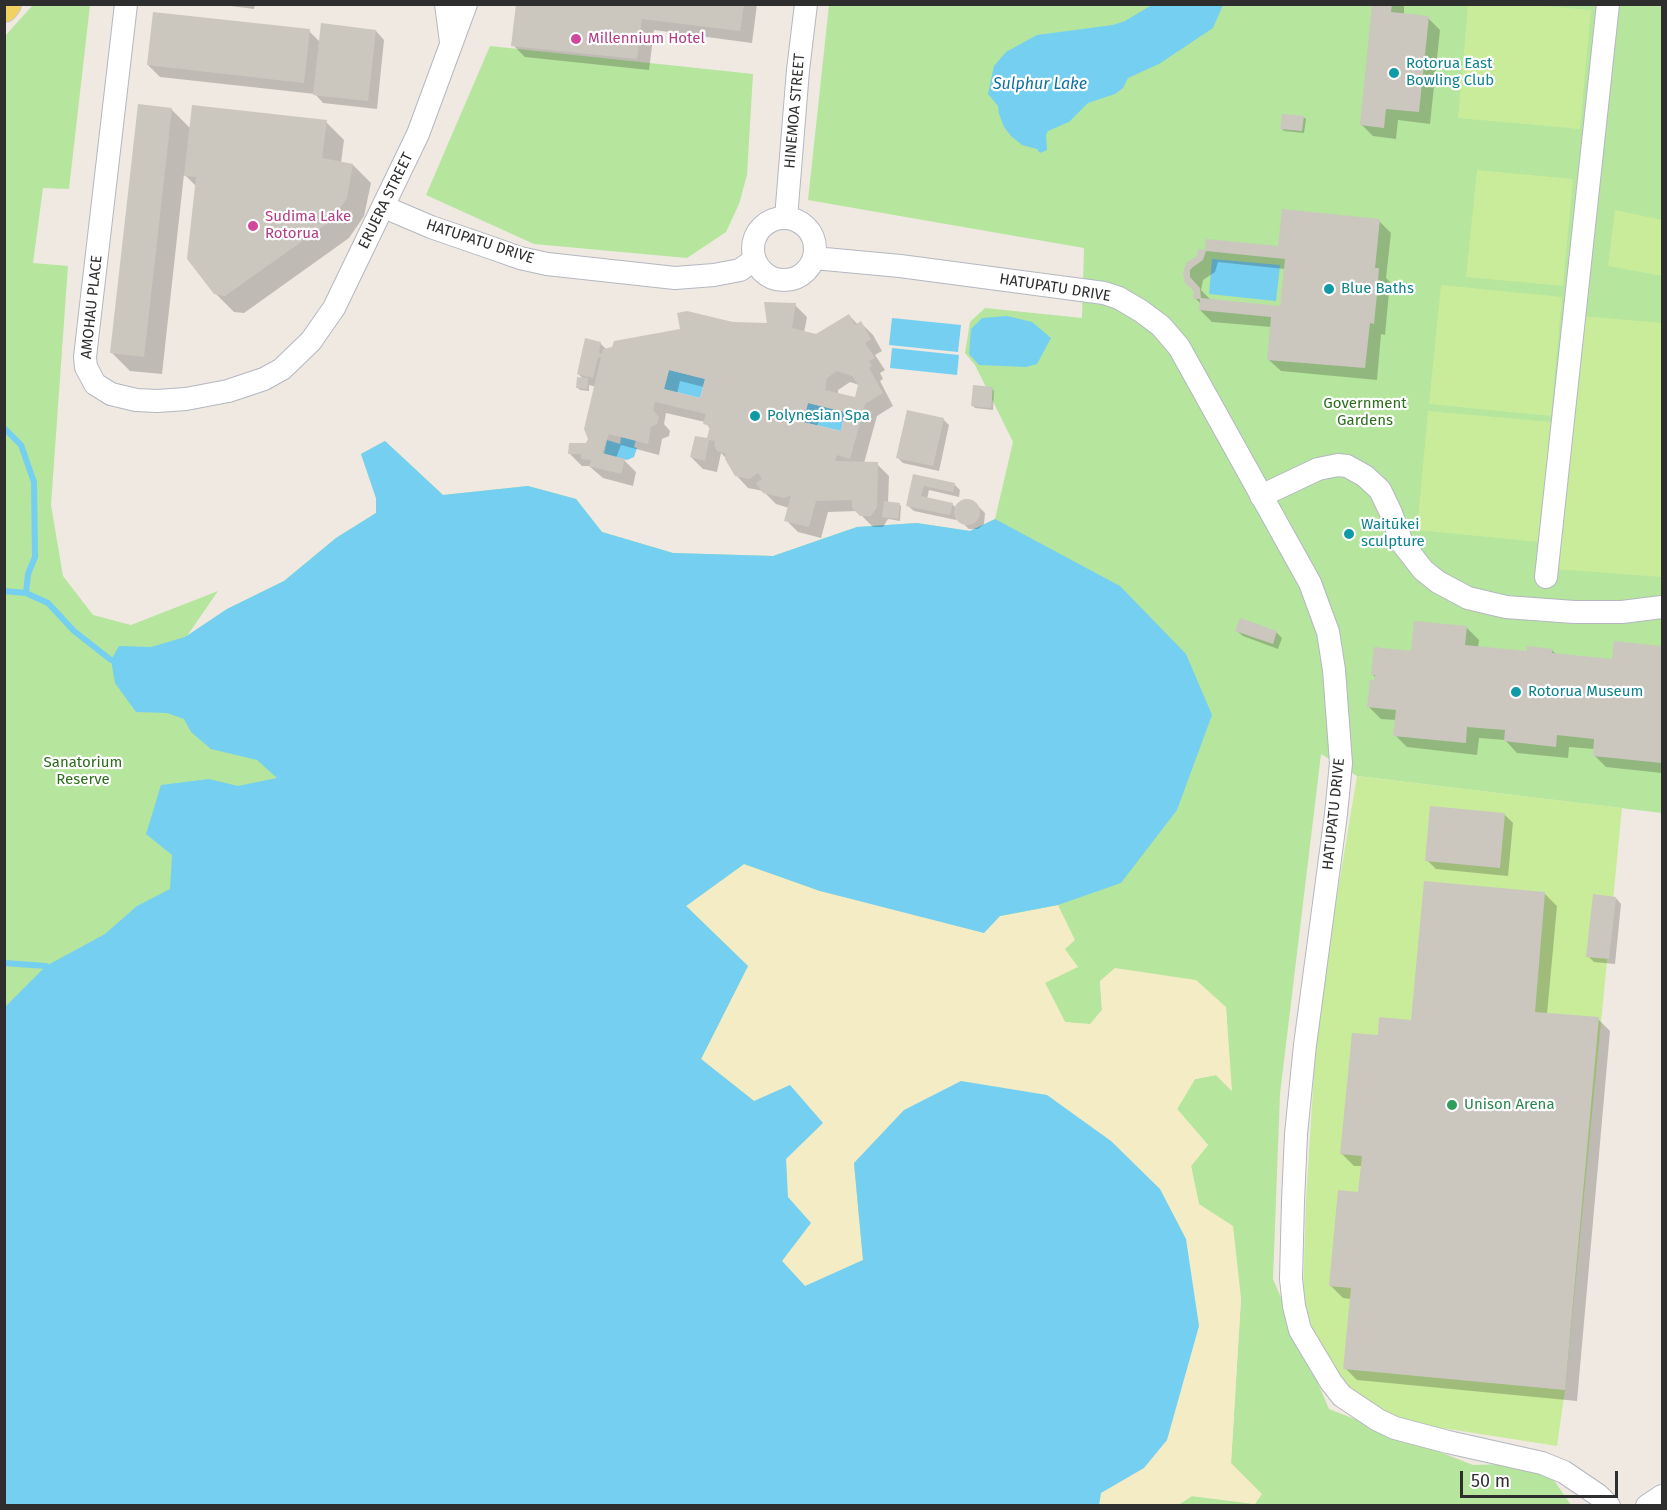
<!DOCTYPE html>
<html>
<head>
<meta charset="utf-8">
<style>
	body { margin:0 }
	#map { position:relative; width:1667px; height:1510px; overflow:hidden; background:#efe9e1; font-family:"Fira Sans",sans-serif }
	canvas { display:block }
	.frame { position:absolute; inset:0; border:6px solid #2e2e2e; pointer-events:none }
	.scale { position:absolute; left:1460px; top:1471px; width:158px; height:27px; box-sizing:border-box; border:3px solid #2e2e2e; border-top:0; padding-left:8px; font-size:18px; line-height:21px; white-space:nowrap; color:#2e2e2e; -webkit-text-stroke:4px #fff; paint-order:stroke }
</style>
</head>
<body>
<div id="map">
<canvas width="1667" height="1510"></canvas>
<div class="frame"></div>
<div class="scale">50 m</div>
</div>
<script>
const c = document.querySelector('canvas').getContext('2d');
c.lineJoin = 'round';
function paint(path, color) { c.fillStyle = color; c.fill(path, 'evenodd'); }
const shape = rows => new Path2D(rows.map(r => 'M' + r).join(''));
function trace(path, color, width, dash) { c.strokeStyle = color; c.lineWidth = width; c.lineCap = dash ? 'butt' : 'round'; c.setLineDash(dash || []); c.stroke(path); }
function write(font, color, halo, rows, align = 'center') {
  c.font = font + ' "Fira Sans",sans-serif'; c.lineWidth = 4.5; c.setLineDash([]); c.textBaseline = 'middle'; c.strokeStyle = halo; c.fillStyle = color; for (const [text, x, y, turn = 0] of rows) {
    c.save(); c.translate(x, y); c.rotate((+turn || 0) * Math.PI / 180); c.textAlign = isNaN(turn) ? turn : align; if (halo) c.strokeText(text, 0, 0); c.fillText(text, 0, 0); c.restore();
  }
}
paint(shape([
	[33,5,90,5,69,189,43,188,33,263,68,266,51,505,63,576,93,615,131,625,218,591,187,636,227,609,284,581,336,538,376,513,376,498,361,454,385,441,443,495,528,486,576,499,602,532,673,553,773,556,857,527,917,523,970,531,995,519,1013,442,975,365,965,353,970,322,985,308,1082,318,1084,248,808,200,829,5,1662,5,1662,813,1357,776,1321,754,1280,1094,1273,1279,1329,1409,1473,1465,1542,1463,1571,1505,1178,1505,1192,1496,1255,1504,1231,1463,1241,1298,1199,1205,1191,1166,1208,1145,1177,1109,1195,1079,1216,1075,1231,1090,1226,1007,1100,981,1102,1010,1090,1025,1065,1022,1045,983,1000,916,1101,1493,1099,1506,5,1505,4,37],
	[490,46,753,74,747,175,739,204,726,232,687,258,534,244,426,195]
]), '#b6e59e');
paint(shape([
	[744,864,820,891,1000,916,1058,905,1075,940,1065,949,1078,967,1045,983,1065,1022,1090,1024,1102,1010,1100,981,1115,968,1196,980,1226,1007,1232,1091,1216,1075,1195,1079,1177,1109,1208,1145,1191,1166,1199,1204,1233,1226,1241,1298,1231,1463,1262,1494,1255,1504,1192,1496,1178,1505,1099,1505,1101,1493,1144,1468,1167,1440,1199,1326,1186,1239,854,1163,863,1260,805,1287,782,1261,787,1197,786,1159,754,1101,701,1059,748,966,686,906]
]), '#f3ecc5');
paint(shape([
	[1533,5,1591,10,1580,129,1458,118,1468,5],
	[1477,170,1573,179,1563,286,1466,277],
	[1615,210,1662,220,1662,276,1608,266],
	[1441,285,1562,297,1551,416,1429,404],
	[1582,316,1662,323,1662,577,1554,569],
	[1428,411,1551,422,1539,542,1417,530],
	[1357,776,1622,808,1565,1390,1557,1446,1410,1423,1350,1393,1316,1341,1303,1297,1306,1200,1318,1010]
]), '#c9ec9a');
paint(shape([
	[1152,5,1223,5,1213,28,1159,64,1128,78,1123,88,1115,94,1088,103,1069,122,1048,131,1046,135,1047,150,1040,153,1037,149,1022,145,1011,136,1004,127,999,114,998,106,988,94,994,66,1006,52,1037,35,1113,25,1125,21],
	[1212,259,1280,265,1276,301,1209,294],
	[1007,316,1032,322,1051,338,1037,364,1026,367,979,365,969,354,971,329,982,318],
	[892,318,961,325,958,352,889,345],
	[892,348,959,355,957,375,890,368],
	[669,370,705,379,700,398,664,389],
	[808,403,845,412,841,431,803,422],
	[621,437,636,440,634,447,637,448,634,457,627,460,604,454,607,440,620,444],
	[385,441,443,495,528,486,576,499,602,532,673,553,773,556,857,527,917,523,970,531,995,519,1120,586,1186,654,1212,715,1177,810,1121,883,1058,905,1000,916,984,933,820,891,744,864,686,906,748,966,701,1059,754,1101,790,1085,823,1123,786,1159,788,1197,811,1223,782,1261,805,1286,863,1260,854,1163,904,1110,961,1081,1047,1095,1111,1141,1160,1189,1186,1239,1199,1326,1167,1440,1144,1468,1101,1493,1099,1505,5,1505,5,1007,46,966,105,934,137,906,170,889,172,855,146,834,161,785,209,779,238,786,277,778,257,760,211,749,191,732,184,719,167,713,136,712,115,683,111,660,119,646,151,647,185,637,227,609,284,581,336,538,376,513,376,498,361,454]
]), '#75cff0');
paint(shape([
	[216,4,255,4,254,9],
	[518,4,634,4,654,7,655,4,757,4,752,43,654,30,649,70,525,57,513,45],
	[1374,4,1402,4,1404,7,1404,15,1428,18,1440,30,1430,124,1398,120,1396,139,1373,136,1361,124],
	[309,31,320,42,376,31,384,40,377,109,323,103,315,94,160,77,148,65],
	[171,109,191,129,326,122,344,140,341,163,353,165,371,183,364,216,349,238,244,313,234,312,215,293,196,186,184,174,162,374,130,371,112,353],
	[1303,117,1306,119,1304,133,1284,131,1282,129],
	[1379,221,1391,233,1386,278,1390,282,1385,335,1381,334,1377,380,1281,371,1268,359,1272,327,1212,322,1200,310,1201,304,1195,298,1195,291,1185,269,1198,257,1199,251,1206,251,1207,241,1280,248],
	[1218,262,1285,269,1281,307,1211,300,1201,290,1203,280,1215,272],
	[795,305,807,317,804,333,816,336,849,315,858,325,861,323,873,335,882,351,875,355,885,370,880,373,883,379,880,381,893,406,877,416,864,463,877,464,889,476,888,503,899,504,901,506,900,521,888,519,883,527,873,527,857,511,828,512,821,538,798,532,786,520,789,508,776,504,763,491,748,488,736,475,727,459,721,453,717,472,703,469,691,457,708,440,711,430,705,422,666,413,664,424,670,431,669,436,662,439,659,455,621,445,616,458,624,460,636,472,633,486,603,478,589,466,582,466,570,454,587,444,589,439,596,387,589,385,589,391,580,390,577,387,584,379,578,374,600,343,607,350,733,324,769,325],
	[680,381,704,387,701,399,677,394],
	[850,382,859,385,856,399,838,394,838,390],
	[820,414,845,420,842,433,817,427],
	[992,388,994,391,993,410,975,408,973,406],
	[943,419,949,425,939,471,903,463,898,458],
	[914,476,954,484,960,490,959,497,929,490,927,499,952,504,956,508,964,500,972,500,985,513,984,524,978,529,969,529,956,517,956,520,914,511,908,506],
	[1467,628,1479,640,1478,647,1528,652,1552,650,1557,655,1614,661,1616,642,1662,647,1662,773,1606,767,1594,755,1595,749,1569,747,1568,758,1517,753,1505,740,1479,738,1477,755,1407,747,1395,735,1396,720,1381,719,1369,707,1375,682,1376,678,1372,674,1413,652],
	[1237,631,1276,632,1282,638,1278,649,1243,636],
	[1504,814,1513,823,1508,876,1436,869,1427,860],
	[1545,894,1557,906,1547,1014,1598,1019,1610,1031,1577,1401,1357,1380,1345,1368,1351,1299,1343,1298,1331,1286,1360,1193,1362,1166,1354,1166,1342,1154,1379,1037,1413,1022],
	[1616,898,1621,904,1615,964,1594,962,1588,956]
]), '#0003');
trace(shape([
	[4,428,21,445,34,482,35,557,28,574,26,593],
	[4,591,26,593,48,603,74,631,111,660],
	[4,963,46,966]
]), '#75cff0', 6);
paint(shape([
	[516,4,653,5,744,4,740,31,642,19,637,59,511,46],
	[1372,4,1392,4,1391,12,1429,16,1419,112,1386,109,1384,128,1360,125],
	[153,12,310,29,304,83,147,65],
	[321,23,376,30,368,101,313,95],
	[138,104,172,108,144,357,110,353],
	[192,105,327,120,322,158,353,164,347,198,332,220,225,296,214,294,187,259,196,177,184,176],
	[1282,114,1304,116,1302,131,1280,129],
	[1282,209,1380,219,1375,268,1379,268,1377,294,1374,324,1370,323,1365,368,1267,360,1271,317,1199,310,1200,299,1193,299,1194,291,1185,283,1183,272,1187,262,1197,256,1198,249,1205,250,1206,239,1278,246],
	[1206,251,1285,259,1280,306,1201,298,1200,288,1190,277,1190,270,1193,267,1203,260],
	[764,302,796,303,792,328,816,334,849,314,855,325,861,321,871,339,865,343,875,358,869,361,872,366,869,368,883,393,865,404,850,459,837,455,835,461,878,462,877,507,871,516,860,516,852,508,852,500,816,501,809,527,784,521,791,495,784,498,763,493,756,483,762,479,758,473,749,479,735,476,725,459,726,454,717,451,714,446,715,441,709,440,705,461,690,457,695,436,707,438,710,426,703,424,706,414,655,402,653,410,659,417,657,424,651,427,648,444,609,434,602,453,625,459,621,474,589,466,591,460,581,459,581,454,568,454,569,443,586,443,588,439,584,429,601,357,598,357,593,378,577,374,585,338,601,342,599,353,602,354,603,349,612,347,614,341,680,329,677,313,687,311,733,322,767,323],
	[669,370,705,379,700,398,664,389],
	[837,371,852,376,858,385,855,397,825,390,827,378],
	[808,403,845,412,841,431,803,422],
	[577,377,588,378,587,389,576,388],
	[973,385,993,387,991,408,971,406],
	[907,410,944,418,933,466,896,458],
	[913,474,955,483,953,492,924,486,921,496,953,503,950,515,906,506],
	'954 512a13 13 0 1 1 26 0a13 13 0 1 1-26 0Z',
	[884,501,900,503,898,519,882,517],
	[1240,618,1277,631,1273,644,1235,631],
	[1414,621,1467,626,1465,645,1527,651,1527,646,1553,649,1552,653,1612,659,1614,641,1662,646,1662,763,1593,756,1594,739,1557,735,1556,747,1504,741,1505,730,1467,727,1466,743,1393,736,1396,710,1367,707,1370,680,1374,680,1375,675,1371,675,1374,647,1411,651],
	[1430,806,1505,813,1500,868,1425,861],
	[1424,881,1545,892,1535,1012,1599,1017,1565,1390,1343,1369,1351,1288,1329,1286,1338,1190,1358,1192,1362,1156,1340,1154,1352,1033,1378,1035,1379,1017,1411,1020],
	[1593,894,1616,897,1609,959,1586,957]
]), '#cbc7bf');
const minor = shape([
	[126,4,85,357,86,367,95,384,111,394,136,400,157,401,186,399,228,391,264,379,282,369,311,341,334,308,418,134,466,4],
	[446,4,451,42],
	[384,207,431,227,489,247,520,258,547,264,675,278,714,275,740,270,754,260],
	'753 249a31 31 0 1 1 62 0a31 31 0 1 1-62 0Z',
	[786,218,798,70,806,4],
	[814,258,900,266,1104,293,1119,298,1141,311,1161,326,1179,347,1310,583,1328,632,1334,670,1341,763,1336,814,1305,1045,1296,1134,1293,1201,1291,1279,1294,1306,1300,1330,1331,1382,1342,1396,1378,1420,1395,1428,1448,1442,1542,1463,1564,1472,1598,1495,1609,1506],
	[1261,496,1318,469,1338,465,1347,466,1365,476,1380,490,1391,513,1402,543,1423,570,1438,582,1468,598,1506,607,1574,612,1622,612,1662,607],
	[1546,577,1608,4],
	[1647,1506,1662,1496]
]);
const major = shape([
	[4,8,7,4]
]);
trace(minor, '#b4b7c1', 24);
trace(major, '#c9c9c9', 30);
trace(minor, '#fff', 22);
trace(major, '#f2d163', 28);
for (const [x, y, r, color] of [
	[576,39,6,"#d1479c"],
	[1394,73,6,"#0f9aa8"],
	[253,226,6,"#d1479c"],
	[1329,289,6,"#0f9aa8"],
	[755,416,6,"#0f9aa8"],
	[1349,534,6,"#0f9aa8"],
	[1516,692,6,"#0f9aa8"],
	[1452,1105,6,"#2e9e5b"]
]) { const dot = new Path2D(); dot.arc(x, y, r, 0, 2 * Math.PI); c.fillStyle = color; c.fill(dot); trace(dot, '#fff', 2); }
write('15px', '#b23c85', '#fff', [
	["Millennium Hotel",588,39],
	["Sudima Lake",265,217],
	["Rotorua",265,234]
], 'left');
write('15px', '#0d838f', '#fff', [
	["Rotorua East",1406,64],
	["Bowling Club",1406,81],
	["Blue Baths",1341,289],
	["Polynesian Spa",767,416],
	["Waitūkei",1361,525],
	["sculpture",1361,542],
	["Rotorua Museum",1528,692]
], 'left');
write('15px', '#2e2e2e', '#fff', [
	["HINEMOA STREET",795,111,-85],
	["ERUERA STREET",386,201,-64],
	["HATUPATU DRIVE",480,242,18],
	["HATUPATU DRIVE",1055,288,9],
	["AMOHAU PLACE",92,307,-84],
	["HATUPATU DRIVE",1334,814,-84]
]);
write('15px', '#2c6e1b', '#fff', [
	["Government",1365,404],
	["Gardens",1365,421],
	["Sanatorium",83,763],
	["Reserve",83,780]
]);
write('15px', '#27864d', '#fff', [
	["Unison Arena",1464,1105]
], 'left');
write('italic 16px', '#0d6fa3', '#fff', [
	["Sulphur Lake",1040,85]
]);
</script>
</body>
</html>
